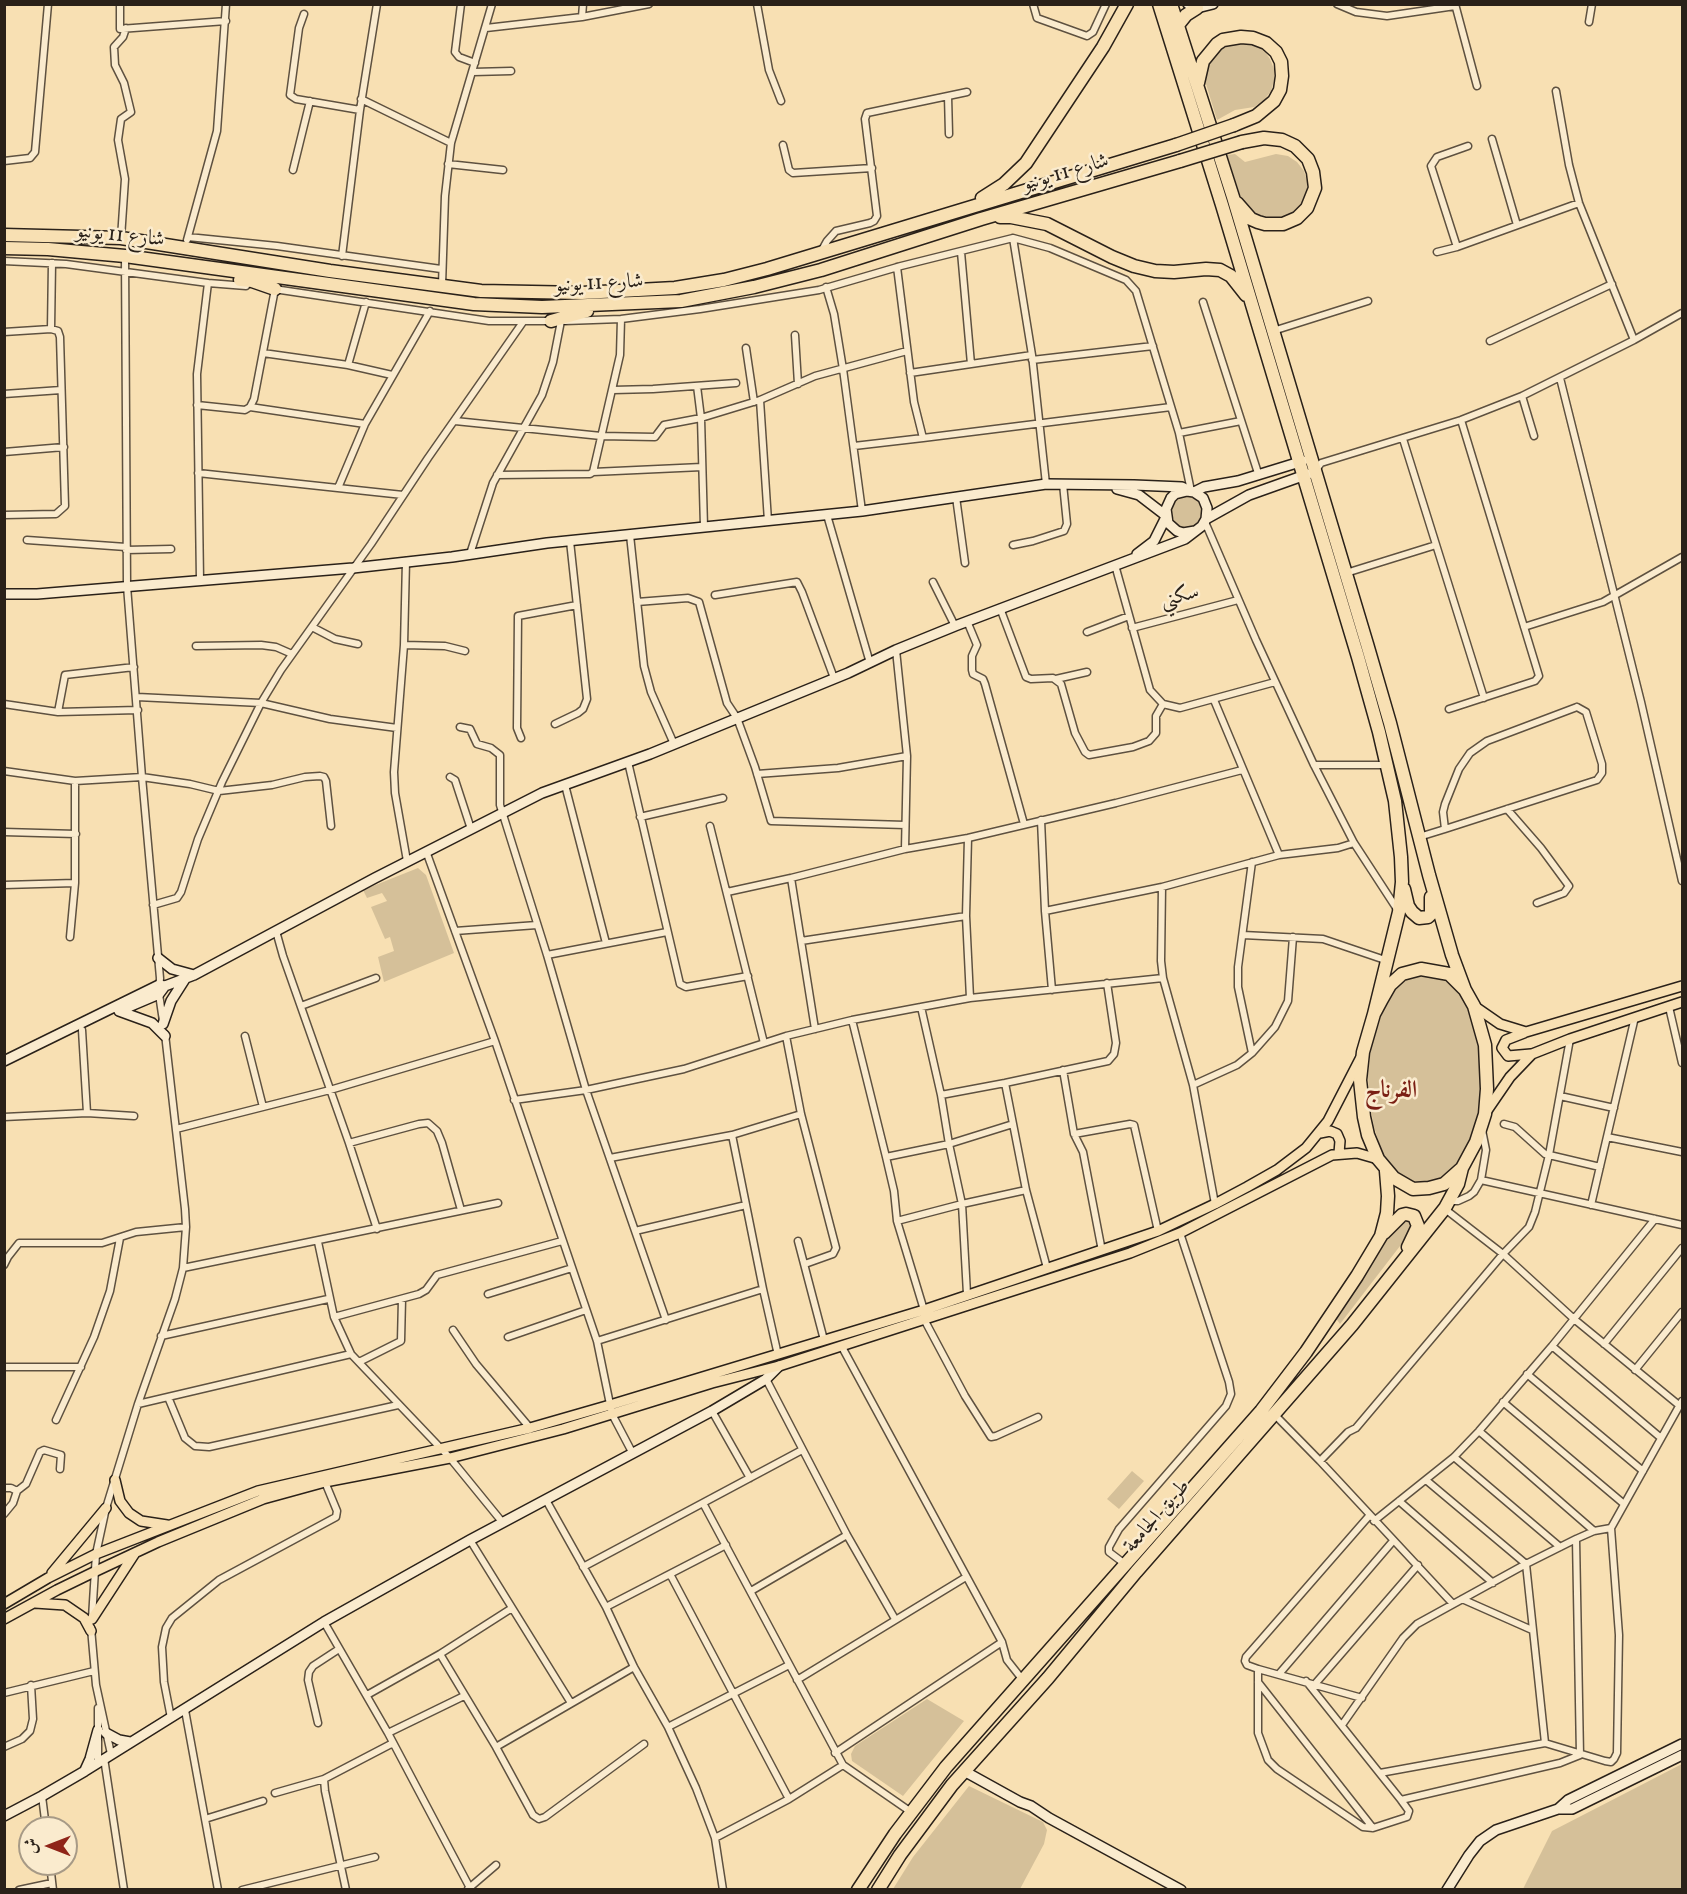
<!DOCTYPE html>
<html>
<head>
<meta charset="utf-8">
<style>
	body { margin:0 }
	#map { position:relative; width:1687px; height:1894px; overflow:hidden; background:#f8e0b3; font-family:Vollkorn,Amiri,serif }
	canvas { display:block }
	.frame { position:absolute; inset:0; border:6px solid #2a2119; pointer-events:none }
	.north { position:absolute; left:18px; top:1816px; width:60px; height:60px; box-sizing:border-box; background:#faebce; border:2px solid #a79a86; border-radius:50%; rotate:270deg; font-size:16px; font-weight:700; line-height:24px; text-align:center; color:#2a2119 }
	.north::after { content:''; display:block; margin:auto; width:21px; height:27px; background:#8f2418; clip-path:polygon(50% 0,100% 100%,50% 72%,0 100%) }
</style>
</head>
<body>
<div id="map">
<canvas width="1687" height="1894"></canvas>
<div class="frame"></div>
<div class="north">ش</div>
</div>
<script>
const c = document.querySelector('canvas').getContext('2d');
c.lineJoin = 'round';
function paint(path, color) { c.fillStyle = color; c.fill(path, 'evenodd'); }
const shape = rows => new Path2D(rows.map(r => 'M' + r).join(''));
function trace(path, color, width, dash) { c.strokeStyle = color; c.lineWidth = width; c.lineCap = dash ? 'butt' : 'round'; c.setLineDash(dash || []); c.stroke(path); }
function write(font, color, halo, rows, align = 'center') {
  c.font = font + ' Vollkorn,Amiri,serif'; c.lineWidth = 5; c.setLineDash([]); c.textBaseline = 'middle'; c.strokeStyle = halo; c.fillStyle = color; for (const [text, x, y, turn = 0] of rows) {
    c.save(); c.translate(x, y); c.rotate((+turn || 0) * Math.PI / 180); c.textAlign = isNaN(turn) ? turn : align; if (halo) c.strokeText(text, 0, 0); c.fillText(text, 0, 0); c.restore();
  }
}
paint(shape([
	[1233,41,1255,44,1264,50,1270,59,1274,69,1274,80,1271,91,1264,100,1254,107,1235,110,1217,120,1206,84,1205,72,1208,60,1214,51],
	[1235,154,1245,162,1276,154,1288,156,1297,162,1304,171,1307,181,1307,192,1304,203,1288,219,1264,221,1244,207,1227,155],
	'1172 512a16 16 0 1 1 32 0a16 16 0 1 1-32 0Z',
	[418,868,426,875,454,953,384,982,378,957,394,951,390,937,385,939,371,907,387,901,382,893,367,898,363,890],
	[1428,974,1446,979,1462,993,1471,1013,1478,1038,1482,1067,1481,1093,1477,1118,1464,1158,1452,1173,1432,1183,1410,1181,1392,1170,1381,1149,1374,1127,1369,1099,1368,1076,1371,1047,1386,1002,1399,984,1412,976],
	[1404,1216,1413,1222,1410,1233,1340,1324,1335,1317,1384,1239],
	[1132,1471,1144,1481,1119,1509,1107,1499],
	[927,1699,964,1721,903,1796,852,1761,851,1754,855,1746],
	[1682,1764,1682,1889,1523,1889,1552,1831],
	[969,1786,1043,1822,1047,1830,1044,1844,1020,1889,893,1889,913,1857]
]), '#d5c099');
const street = shape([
	[120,4,120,29,226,21],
	[461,4,455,52,459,57,475,63],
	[757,4,769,70,781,101],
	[1033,4,1037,18,1087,36,1093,32,1106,4],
	[1337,4,1356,12,1387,16,1455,6],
	[1455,4,1477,86],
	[304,14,299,28,290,95,296,99,360,110],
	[582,17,583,4],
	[1589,22,1592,4],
	[486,28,582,17,649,4],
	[473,72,511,71],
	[1556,91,1569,165,1579,203,1634,340],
	[948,96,949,134],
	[361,99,451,143],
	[1492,139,1517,225],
	[783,145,789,170,793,173,872,168],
	[4,161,30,158,35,152,48,4],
	[448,164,503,170],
	[293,170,310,101],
	[188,237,277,246,441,269],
	[121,238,125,179,118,140,121,119,131,112,124,83,115,65,114,47,123,37,126,28],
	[1013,238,1032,355,1046,484],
	[187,240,217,131,226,4],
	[1457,247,1431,166,1437,157,1468,146],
	[822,250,827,241,836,231,870,223,874,221,877,216,865,119,867,113,967,92],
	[961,252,971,364],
	[1437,252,1457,247,1579,203],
	[125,256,127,586,142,777,160,978,159,994,163,1021],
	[342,256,360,110,377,4],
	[4,261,66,264,208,283],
	[442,285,445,196,451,143,492,4],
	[826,287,834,314,843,369,862,511],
	[274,289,489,321,552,321],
	[1203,302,1258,473],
	[565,321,621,319,700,309,819,290,901,266,1013,238,1050,248,1126,280,1136,291,1179,433,1191,491],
	[51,329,52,263],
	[1273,331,1368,301],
	[4,332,51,329,58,331,60,337,65,506,56,514,4,515],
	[795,335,798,384],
	[1490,341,1612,284],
	[746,348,754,402],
	[263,353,348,365,392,375],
	[1032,360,1153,346],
	[348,365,366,302],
	[910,373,1032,355],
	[1560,378,1641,702,1682,881],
	[697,386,701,418,704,527],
	[613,390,653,389,736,383],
	[4,394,61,390],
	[1522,396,1534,436],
	[760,400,768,521],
	[197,405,245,410,250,407,254,399,275,289],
	[250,407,365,424],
	[455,421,601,436,655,437,664,425,701,418,760,400,815,376,907,351],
	[1179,433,1241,421],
	[923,438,1171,407],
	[1403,439,1484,698],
	[854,446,923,438,914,402,897,267],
	[4,452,64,447],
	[1316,470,1321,463,1461,420,1522,396,1634,340,1682,313],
	[593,472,702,467],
	[198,473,403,495],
	[497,475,590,474,593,472,620,355,621,319],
	[338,488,365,424,430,311],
	[956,497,965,563],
	[827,515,870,663],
	[1205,522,1256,640,1314,765,1354,843,1397,909],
	[630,535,644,666,651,692,674,744],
	[27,540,126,547],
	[1013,545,1033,541,1064,531,1067,524,1063,484],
	[126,550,171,549],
	[470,554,493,483,542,395,553,362,561,321],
	[406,561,404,645,394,772,395,793,407,861],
	[1115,565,1150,690,1163,704,1180,708,1275,682],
	[1346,573,1436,545],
	[200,580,197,374,208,283,246,286],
	[933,582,955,626],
	[715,595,797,582,802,592,834,678],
	[637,602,688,598,699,602,727,703,737,718,755,767,771,821,905,825],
	[1000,608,1026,677,1031,679,1053,678,1061,684,1075,733,1085,752,1089,755,1133,747,1149,741,1156,733,1156,716,1163,704],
	[967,621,977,645,972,656,972,670,973,674,983,679,985,684,1024,824],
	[312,627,335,639,358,644],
	[1524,627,1603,602,1682,557],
	[1132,628,1238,600],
	[1087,632,1129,616],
	[404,645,445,646,465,651],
	[196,646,261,645,276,647,292,654],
	[896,650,907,756,905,849],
	[1056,679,1087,672],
	[137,697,261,703,330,719,397,728],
	[1214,700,1279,855],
	[4,704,58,712,138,710],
	[1577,707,1586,712,1602,764,1602,773,1597,780,1445,829,1443,812,1445,804,1459,769,1470,753,1487,741,1577,707],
	[1449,709,1535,681,1539,676,1461,420],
	[58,712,65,675,134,667],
	[555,724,578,713,583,709,587,699,570,541],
	[460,727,470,729,477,744,491,748,500,755,500,805,547,955,586,1090,666,1320],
	[521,738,517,728,518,616,577,605],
	[628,762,680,984,686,987,748,976],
	[1314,765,1387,765],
	[4,771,75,781,75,883,70,937],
	[757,774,838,768,907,756],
	[450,777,455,780,471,829],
	[75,781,142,777,190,784,219,791,272,785,305,777,320,776,324,777,326,781,331,826],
	[565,785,606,943],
	[1507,809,1541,848,1569,886,1564,893,1537,903],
	[640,817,723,798],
	[1041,820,1045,911,1052,990],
	[710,826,764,1043],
	[4,832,76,834],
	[1419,837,1445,829],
	[968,838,966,916,970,998],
	[426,851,495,1041,597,1341,612,1414,633,1454],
	[1252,862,1238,967,1238,987,1252,1053],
	[791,878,815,1029],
	[4,885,75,883],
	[1162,887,1161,961,1163,978,1193,1085,1215,1204],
	[727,892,791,878,905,849,968,838,1116,803,1242,770],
	[153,905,177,898,181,892,198,839,222,782,261,703,281,670,371,544,428,458,523,322],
	[1045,911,1162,887,1279,855,1338,848,1354,843],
	[276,931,283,956,349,1143,377,1229],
	[455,931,537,925],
	[1243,935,1323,939,1388,961],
	[801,941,966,916],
	[547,955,667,932],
	[301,1006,376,978],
	[921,1007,941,1095,949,1144,962,1204,967,1294],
	[1669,1007,1682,1063],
	[852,1020,886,1157,894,1191,897,1221,924,1310],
	[245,1036,263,1107],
	[786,1036,801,1114,836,1248,833,1254,805,1264],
	[1063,1070,1074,1134,1083,1152,1102,1251],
	[1005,1083,1026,1190,1047,1268],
	[1193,1085,1237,1065,1252,1053,1275,1027,1288,1001,1293,937],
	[941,1095,1005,1083,1108,1061,1114,1054,1116,1043,1107,983],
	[1560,1096,1614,1108],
	[514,1100,586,1090,684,1069,786,1036,852,1020,921,1007,970,998,1163,978],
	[87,1113,134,1116],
	[4,1117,87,1113,82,1030],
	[1504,1124,1515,1127,1545,1154,1600,1167],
	[176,1129,330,1090,495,1041],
	[1074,1134,1130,1124,1134,1125,1158,1231],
	[732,1135,801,1114],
	[1607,1137,1682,1152],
	[349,1143,419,1124,428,1123,437,1131,442,1143,461,1210],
	[886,1157,949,1144,1013,1124],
	[610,1158,732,1135,763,1289],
	[1481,1180,1682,1225],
	[1450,1201,1458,1201,1469,1196,1474,1192,1481,1180,1486,1150,1482,1130],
	[1591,1205,1635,1017],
	[1445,1209,1503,1254,1574,1319,1680,1406],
	[897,1221,962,1204,1026,1190],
	[635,1231,746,1205],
	[798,1241,824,1340],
	[318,1242,334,1317,351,1354,450,1458,503,1523],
	[4,1265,8,1257,19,1243,102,1243,136,1232,186,1227],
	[183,1268,498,1203],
	[488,1294,572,1268],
	[334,1317,419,1294,426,1290,437,1275,562,1241],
	[925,1321,965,1396,991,1437,996,1436,1038,1417],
	[453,1330,476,1364,530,1428],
	[161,1336,328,1299],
	[508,1337,586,1310],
	[597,1341,763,1289,778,1355],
	[1604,1344,1682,1248],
	[1552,1346,1661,1438],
	[842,1347,1002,1642,1007,1660,1022,1679],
	[359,1362,401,1341,402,1299],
	[4,1367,81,1367],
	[1635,1370,1682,1312],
	[1527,1374,1643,1471],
	[766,1379,847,1535,895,1619],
	[168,1397,185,1438,195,1446,209,1447,398,1405],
	[1503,1402,1624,1504],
	[138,1404,351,1354],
	[712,1411,750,1478],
	[1274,1414,1320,1461,1453,1604],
	[56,1420,94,1337,110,1291,120,1238],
	[1479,1431,1594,1531],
	[1454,1457,1560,1547],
	[1320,1461,1348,1432,1356,1428,1503,1254,1529,1227,1535,1212,1549,1155,1570,1039],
	[1426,1480,1526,1564,1545,1743],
	[4,1488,11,1488,17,1491,13,1503,4,1514],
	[17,1491,26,1484,40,1452,44,1450,61,1455,60,1469],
	[546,1500,606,1607,634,1667,668,1727,696,1788,715,1838,723,1890],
	[1399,1501,1493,1583],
	[703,1503,843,1765,911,1812],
	[1374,1521,1454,1457,1479,1431,1552,1346,1655,1219],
	[470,1540,571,1703],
	[1125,1564,1109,1552,1109,1547,1119,1529,1226,1406,1231,1394,1229,1382,1180,1233],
	[583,1567,802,1450],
	[670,1574,789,1799],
	[751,1591,847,1535],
	[1462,1599,1532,1630],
	[606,1607,726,1545],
	[92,1618,96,1554,106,1508,138,1404,175,1299,183,1268,186,1227,185,1209,165,1034],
	[324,1622,388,1733,470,1888],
	[91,1628,96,1685,111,1754],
	[440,1654,496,1747,533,1815,539,1819,545,1817,644,1744],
	[1258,1669,1258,1733,1268,1760,1277,1769,1363,1827,1373,1828,1407,1817,1409,1811,1401,1800,1306,1681],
	[1279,1674,1393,1541],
	[797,1680,966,1577],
	[1258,1682,1373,1828],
	[1315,1684,1418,1565],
	[4,1693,94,1671],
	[367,1695,440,1654,512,1608],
	[1362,1698,1258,1669,1247,1665,1245,1661,1246,1657,1369,1516],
	[98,1708,98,1761],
	[185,1710,218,1890],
	[171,1718,164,1682,162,1647,166,1628,172,1618,219,1580,336,1517,337,1511,325,1482],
	[318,1723,308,1680,309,1672,313,1666,339,1649],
	[1342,1725,1403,1638,1417,1624,1526,1564,1576,1539,1594,1531,1611,1528],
	[668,1727,789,1665],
	[388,1733,464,1696],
	[4,1747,22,1739,30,1731,33,1719,31,1685],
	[496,1747,634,1667],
	[835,1753,1002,1642],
	[104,1758,124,1890],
	[1380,1773,1545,1743,1605,1761,1611,1762,1614,1759,1617,1753,1619,1635,1611,1528,1682,1401],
	[275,1793,324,1779],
	[42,1796,46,1828],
	[1401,1800,1560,1763,1580,1755,1576,1539],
	[205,1819,263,1801],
	[715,1838,789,1799,843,1765],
	[50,1864,53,1890],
	[468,1889,496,1865],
	[19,1890,52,1883],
	[242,1890,375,1857],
	[346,1890,325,1791,324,1779,393,1743]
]);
const secondary = shape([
	[1188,4,1197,8,1213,4],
	[1117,489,1139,495,1165,515],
	[1194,492,1204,487,1238,481,1303,461],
	[1206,519,1249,495,1308,474],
	[1137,554,1154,541,1166,517],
	[4,594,37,594,353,568,452,557,547,543,862,511,1046,484,1134,485,1182,487,1186,489],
	[158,958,172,969,194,975],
	[126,1008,159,994,165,986],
	[119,1011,152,1023,165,1036],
	[163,1024,171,1001,185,979],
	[4,1061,159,985,165,986,194,975,375,878,542,793,650,754,848,673,896,650,955,626,1185,539,1202,526,1206,519,1207,508,1203,498,1194,492,1187,491,1175,494,1171,498,1166,509,1168,523,1177,531,1183,533,1195,531],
	[106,1733,119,1740,130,1742],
	[85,1770,90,1759,98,1730],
	[964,1771,1020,1802,1031,1806,1049,1818,1181,1890],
	[1558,1809,1568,1800,1682,1744],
	[4,1816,42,1796,85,1771,324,1622,470,1540,712,1411,766,1379,779,1366],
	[1447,1890,1469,1855,1480,1841,1496,1830,1558,1809,1572,1809,1682,1755]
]);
const primary = shape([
	[1474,1006,1500,1024,1526,1032,1682,986],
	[1524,1033,1506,1040,1502,1048,1508,1056,1531,1054],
	[1486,1112,1510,1077,1532,1054,1570,1039,1682,1002],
	[1320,1133,1330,1131,1337,1134,1340,1141,1339,1153],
	[115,1480,120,1501,129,1513,141,1521,167,1525],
	[52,1573,106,1508],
	[35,1603,65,1605,84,1618,91,1631],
	[4,1604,48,1578,96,1554,258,1491,530,1428,610,1405,924,1310,1158,1231,1215,1204,1247,1187,1277,1170,1306,1148,1328,1121,1360,1059],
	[4,1619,57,1590,94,1572,158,1542,263,1499,325,1482,450,1458,563,1429,712,1383,779,1366,1130,1253,1180,1233,1332,1155,1357,1153,1378,1159],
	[92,1619,135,1553]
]);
const highway = shape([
	[1159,4,1222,205,1358,657,1379,732,1395,801,1401,857,1402,882,1399,912,1374,1014],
	[1171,4,1233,197,1367,644,1390,723,1429,875,1452,955,1465,990],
	[1178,25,1186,15,1197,8],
	[1198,83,1203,61,1217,44,1223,40,1241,37,1253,38,1266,43,1276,52,1281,62,1282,76,1280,90,1274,101,1256,116,1234,125],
	[982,198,1004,184,1026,163,1103,47,1127,4],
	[1237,203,1251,219,1258,222,1265,224,1283,224,1297,218,1307,208,1315,188,1313,172,1308,159,1295,146,1282,140,1264,138,1242,142],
	[1000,217,1011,217,1047,224,1112,257,1134,266,1155,271,1174,272,1206,269,1220,270,1231,276,1246,295],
	[4,235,121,238,330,271,481,291,582,293,675,288,724,280,767,269,1176,145],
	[4,248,48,249,125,256,474,304,542,307,681,301,754,287,821,270,981,219,1180,161],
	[240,280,252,281,275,289],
	[551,321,587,311],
	[1404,889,1408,906,1412,912,1419,918,1428,917,1431,914,1431,897],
	[1421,969,1449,974,1465,990,1474,1006,1485,1045,1487,1089,1485,1114,1476,1142,1462,1168,1444,1184,1429,1188,1413,1189,1394,1178,1378,1159,1368,1135,1364,1117,1360,1080,1363,1052,1374,1014,1382,999,1390,985,1402,974,1421,969],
	[1384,1233,1402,1215,1406,1214,1414,1216,1418,1226,1408,1247],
	[858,1890,895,1834,946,1767,1261,1411,1306,1352,1357,1276,1381,1236,1387,1213,1388,1196,1386,1171],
	[878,1890,900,1855,952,1785,1048,1678,1136,1572,1352,1325,1445,1208,1458,1184,1462,1168]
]);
trace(street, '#5e5140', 9);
trace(secondary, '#2a2119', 12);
trace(primary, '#2a2119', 12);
trace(highway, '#2a2119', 15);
trace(street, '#faebce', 6);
trace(secondary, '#faebce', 9);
trace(primary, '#f8e0b3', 9);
trace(highway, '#f8e0b3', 12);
const highwayBridge = shape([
	[1176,145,1234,125],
	[1180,161,1242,142]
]);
trace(highwayBridge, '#2a2119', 15, []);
trace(highwayBridge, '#f8e0b3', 12);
write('21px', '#2a2119', '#faebce', [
	["شارع 11 يونيو",1066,174,-16],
	["شارع 11 يونيو",120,237,6],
	["شارع 11 يونيو",599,285,-3],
	["سكني",1180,598,-15],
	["طريق الجامعة",1158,1517,-49]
]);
write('bold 24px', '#7a1f14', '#faebce', [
	["الفرناج",1391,1093]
]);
</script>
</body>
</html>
